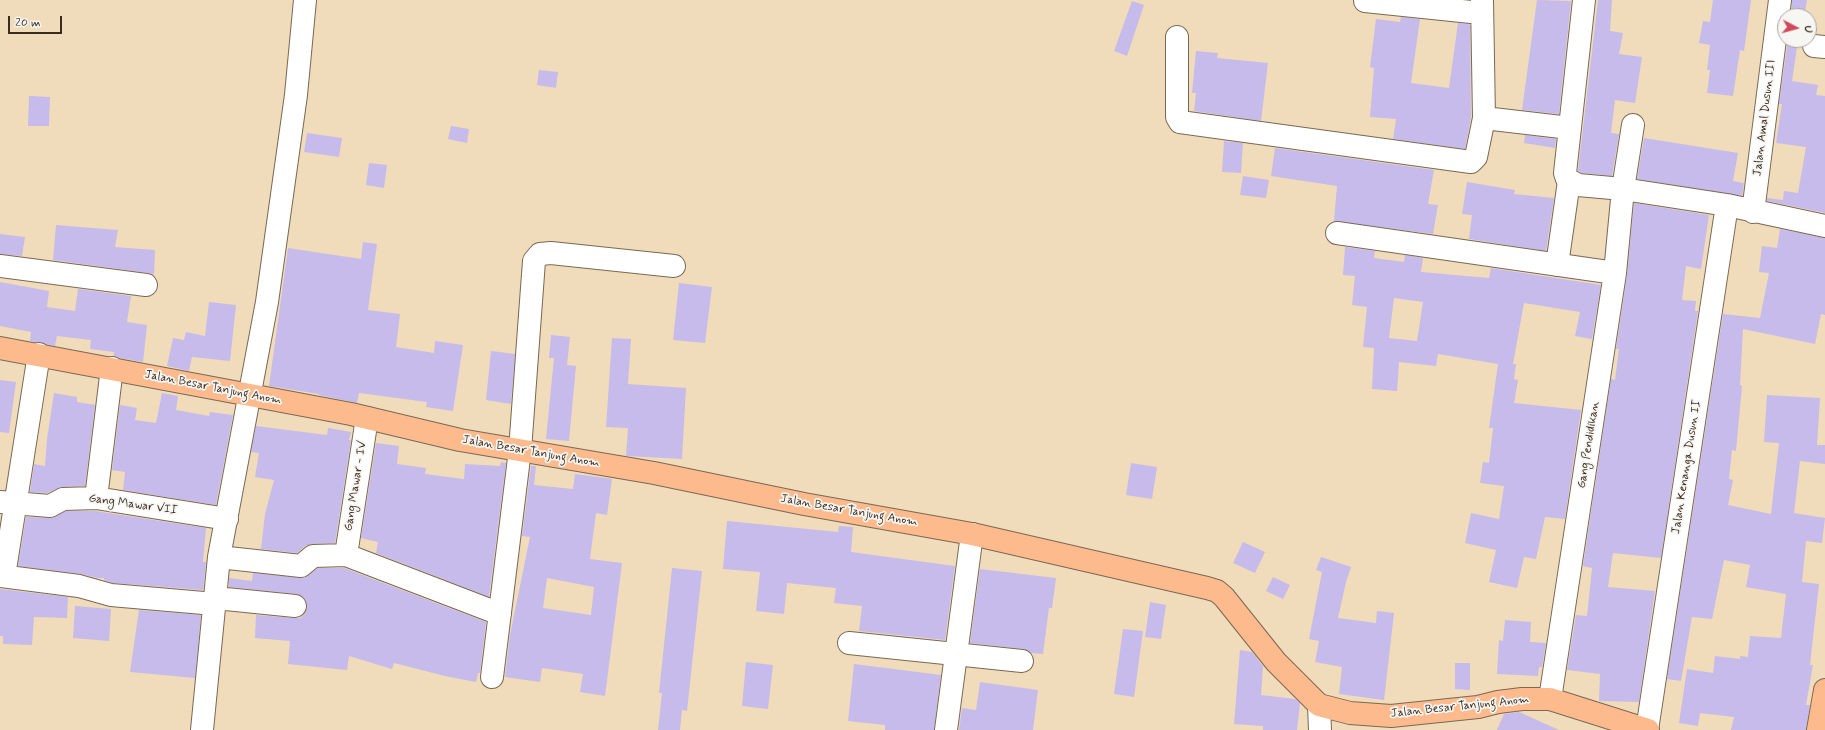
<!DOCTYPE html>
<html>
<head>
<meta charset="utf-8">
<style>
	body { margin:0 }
	#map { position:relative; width:1825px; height:730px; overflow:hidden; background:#f0dcba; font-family:Mynerve,sans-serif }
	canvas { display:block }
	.north { position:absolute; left:1777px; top:8px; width:40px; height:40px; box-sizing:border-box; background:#f6f6f2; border:1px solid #aba49d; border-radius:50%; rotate:96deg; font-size:11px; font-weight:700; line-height:16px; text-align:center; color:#3b2a1e }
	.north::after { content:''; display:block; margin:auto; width:14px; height:18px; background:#d1495b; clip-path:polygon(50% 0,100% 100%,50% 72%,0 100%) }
	.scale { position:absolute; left:8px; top:16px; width:54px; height:18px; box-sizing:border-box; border:2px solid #3b2a1e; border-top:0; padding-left:5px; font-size:12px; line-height:14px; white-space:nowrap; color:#3b2a1e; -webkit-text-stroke:3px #f6f6f2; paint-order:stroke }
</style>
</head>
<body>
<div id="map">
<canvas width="1825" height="730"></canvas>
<div class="north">U</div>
<div class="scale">20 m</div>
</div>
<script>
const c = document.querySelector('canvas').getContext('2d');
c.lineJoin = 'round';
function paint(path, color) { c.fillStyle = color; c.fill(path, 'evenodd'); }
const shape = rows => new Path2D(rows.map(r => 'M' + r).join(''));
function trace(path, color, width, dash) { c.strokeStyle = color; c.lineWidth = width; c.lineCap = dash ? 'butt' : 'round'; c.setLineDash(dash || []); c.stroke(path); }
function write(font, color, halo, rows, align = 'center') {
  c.font = font + ' Mynerve,sans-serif'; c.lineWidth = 3.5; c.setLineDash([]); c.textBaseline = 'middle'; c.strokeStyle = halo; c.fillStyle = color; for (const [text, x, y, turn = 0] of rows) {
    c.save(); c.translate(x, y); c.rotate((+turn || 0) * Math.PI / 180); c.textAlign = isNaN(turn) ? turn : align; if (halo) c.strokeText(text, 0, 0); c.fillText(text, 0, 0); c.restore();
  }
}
paint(shape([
	[1537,0,1571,1,1559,114,1522,110],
	[1598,0,1612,0,1610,31,1623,33,1619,54,1642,57,1635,103,1615,100,1611,133,1619,134,1612,176,1582,173,1578,171],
	[1713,0,1751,0,1744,51,1740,50,1733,96,1707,93,1710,70,1707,70,1710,45,1699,43,1703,21,1710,22],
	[1792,0,1807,0,1804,16,1791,16],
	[1132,1,1144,5,1127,56,1114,51],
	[1401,17,1420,19,1411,83,1449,88,1458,23,1470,24,1471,117,1465,149,1393,139,1396,119,1370,117,1374,68,1370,67,1376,19,1400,22],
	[1788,40,1798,40,1792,81,1818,85,1816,95,1825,96,1825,213,1767,201,1767,198,1783,200,1784,191,1798,193,1806,147,1776,143,1782,104,1779,104],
	[1196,51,1218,53,1217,58,1268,63,1261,121,1194,111,1196,93,1192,93],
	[539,70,558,72,556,88,537,85],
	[29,96,50,97,49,126,28,126],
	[451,126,469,129,467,143,448,139],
	[307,133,342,138,339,157,304,152],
	[1525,135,1556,139,1555,148,1524,143],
	[1644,138,1738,153,1733,181,1744,183,1742,196,1637,179],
	[1224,141,1243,143,1241,173,1222,172],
	[1275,148,1434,170,1428,204,1438,205,1433,234,1334,221,1337,186,1271,176],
	[369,163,387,165,384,188,366,185],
	[1243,176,1269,180,1266,198,1240,195],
	[1467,182,1515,190,1514,194,1554,198,1546,251,1469,239,1472,215,1462,214],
	[1634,203,1709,215,1701,269,1686,266,1682,300,1696,301,1695,311,1698,311,1661,558,1613,553,1608,587,1655,591,1639,702,1599,701,1600,674,1567,670,1576,615,1587,616,1592,568,1583,566,1611,379,1615,380,1619,349,1616,349,1627,275],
	[56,225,118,230,115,247,155,250,154,275,148,273,53,260],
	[1780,229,1825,238,1825,315,1821,314,1815,344,1743,329,1740,385,1742,386,1736,451,1732,450,1729,479,1733,480,1728,505,1771,514,1779,443,1764,442,1767,395,1820,398,1817,445,1825,445,1825,464,1800,461,1794,513,1825,518,1822,543,1806,541,1802,582,1819,584,1810,665,1813,665,1806,705,1810,705,1806,730,1731,730,1734,717,1700,713,1698,726,1679,723,1687,669,1713,673,1715,656,1740,659,1740,656,1748,657,1750,636,1781,638,1786,594,1746,587,1750,565,1724,560,1712,619,1692,617,1681,681,1667,679,1723,314,1760,318,1769,273,1759,272,1762,246,1777,248],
	[0,234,25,237,22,256,0,254],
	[363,242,377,244,368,310,400,314,396,347,434,353,435,341,463,345,453,411,426,407,427,402,359,393,357,403,319,395,319,394,269,386,288,248,361,259],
	[1345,247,1375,251,1374,258,1404,262,1405,255,1423,258,1421,272,1489,278,1491,268,1601,285,1592,339,1575,336,1580,312,1524,303,1513,364,1516,364,1514,379,1518,380,1514,403,1581,410,1565,519,1545,517,1536,559,1524,557,1517,588,1489,582,1496,550,1465,543,1471,513,1499,519,1504,486,1480,483,1483,462,1489,463,1493,428,1489,428,1498,364,1438,354,1436,366,1399,362,1397,391,1372,389,1374,348,1363,347,1367,307,1352,305,1355,276,1343,275],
	[1394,298,1423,302,1417,341,1389,338],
	[0,282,49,291,47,307,75,311,78,289,131,296,127,322,147,325,143,362,119,358,114,356,114,352,90,349,91,340,57,336,55,346,30,341,31,332,0,326],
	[679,283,712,287,705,343,673,340],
	[209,302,236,305,230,361,192,357,189,371,167,366,173,338,184,340,186,332,205,336],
	[551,335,570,337,567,365,576,366,569,441,546,439,554,358,549,358],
	[612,338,631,339,628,384,686,388,682,459,626,456,628,428,606,427],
	[491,351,515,354,511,404,486,400],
	[0,380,16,382,9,433,0,432],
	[54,393,77,397,77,402,95,405,85,486,62,487,47,493,30,492,34,464,45,466,47,439],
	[162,393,178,396,176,410,209,416,210,412,233,415,216,505,123,490,125,472,112,470,120,405,137,408,135,420,156,423],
	[256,426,327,435,328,428,351,432,349,440,351,440,335,543,312,544,305,546,297,553,261,549,265,514,274,480,255,477,259,453,251,452],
	[376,443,399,446,397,464,426,468,425,474,464,479,465,464,500,466,501,462,506,463,489,597,376,553,378,542,361,538],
	[1131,463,1157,467,1152,499,1126,495],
	[531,466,536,466,534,485,573,489,575,474,612,479,607,515,596,513,590,559,622,563,605,696,580,692,583,674,542,668,540,682,505,677,510,635,530,537,522,536],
	[547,578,594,587,591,615,543,608],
	[66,511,95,511,206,528,203,562,206,562,203,590,113,583,104,580,104,578,97,578,81,574,18,566,26,517,49,518],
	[727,521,838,532,839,526,853,527,851,552,955,566,945,640,859,631,862,606,834,603,836,588,787,583,784,614,756,611,760,572,723,569],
	[1243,542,1265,552,1255,573,1233,563],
	[1321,557,1351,567,1346,582,1338,618,1376,623,1377,611,1394,613,1384,700,1339,694,1342,667,1315,662,1319,641,1309,639,1322,572,1316,570],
	[318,568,344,568,486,622,480,673,478,673,476,682,445,676,394,663,392,669,349,656,347,670,288,664,290,641,255,638,256,615,294,618,300,618,305,614,307,608,306,601,302,596,296,594,229,587,229,578,252,581,253,573,304,578],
	[672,568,702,571,687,711,682,710,680,730,658,730,662,693,659,693],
	[980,569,1056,578,1052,608,1049,608,1043,654,1031,653,1023,649,970,643],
	[1273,577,1290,585,1283,599,1266,591],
	[0,589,68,597,67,618,34,617,32,645,3,644,3,636,0,636],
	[1150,602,1166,605,1161,639,1145,637],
	[75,606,111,609,109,641,73,638],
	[139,610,201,615,195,678,130,672],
	[1505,620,1531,622,1530,642,1546,643,1542,667,1539,667,1538,676,1497,674,1499,640,1503,641],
	[1123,629,1143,631,1134,697,1114,694],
	[1240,650,1252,652,1263,666,1261,695,1295,699,1300,703,1297,730,1263,730,1263,726,1234,724],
	[746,662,773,665,768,709,742,706],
	[1455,663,1470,663,1470,690,1455,689],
	[854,664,941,675,934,730,885,730,885,725,848,721],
	[980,682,1038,690,1033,730,959,730,962,708,976,710],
	[1519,712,1559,730,1497,730,1504,714]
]), '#c6bbea');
const minor = shape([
	[1482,0,1484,118,1570,128],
	[1584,0,1565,173,1567,179,1578,185,1623,189,1727,205,1825,226],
	[1365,1,1481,13],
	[1177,37,1177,117,1180,122,1471,162,1476,157,1484,118],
	[1814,46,1825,47],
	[1753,212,1780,0],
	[1337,233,1615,273],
	[1557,265,1569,181],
	[0,266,146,285],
	[96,498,112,368],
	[0,502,50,506,63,499,96,498,227,519],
	[346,555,367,418],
	[219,557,301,566,313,556,346,555,500,614],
	[0,576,79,586,111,595,215,604],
	[4,576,39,354],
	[216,598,295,606],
	[849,643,1022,661],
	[492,677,520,450,534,261,540,254,551,253,674,266],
	[1550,699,1615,273,1623,189,1633,125],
	[1319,705,1320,730],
	[202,730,219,557,267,302,296,95,305,0],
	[946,730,972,534],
	[1647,730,1727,205]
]);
const major = shape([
	[0,348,351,414,460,440,654,473,804,504,972,534,1207,588,1217,591,1224,597,1276,662,1319,705,1350,713,1391,716,1478,707,1498,702,1522,699,1550,699,1648,730],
	[1818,730,1825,690]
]);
trace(minor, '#7a6855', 24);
trace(major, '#7a6855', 24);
trace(minor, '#fff', 22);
trace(major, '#fcba8d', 22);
write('12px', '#3b2a1e', '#f6f6f2', [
	["Jalan Amal Dusun III",1765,118,-83],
	["Jalan Besar Tanjung Anom",213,388,11],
	["Gang Pendidikan",1589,445,-81],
	["Jalan Besar Tanjung Anom",531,452,10],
	["Jalan Kenanga Dusun II",1687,467,-81],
	["Gang Mawar - IV",356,486,-81],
	["Gang Mawar VII",133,505,8],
	["Jalan Besar Tanjung Anom",849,511,10],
	["Jalan Besar Tanjung Anom",1460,707,-6]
]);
</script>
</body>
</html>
